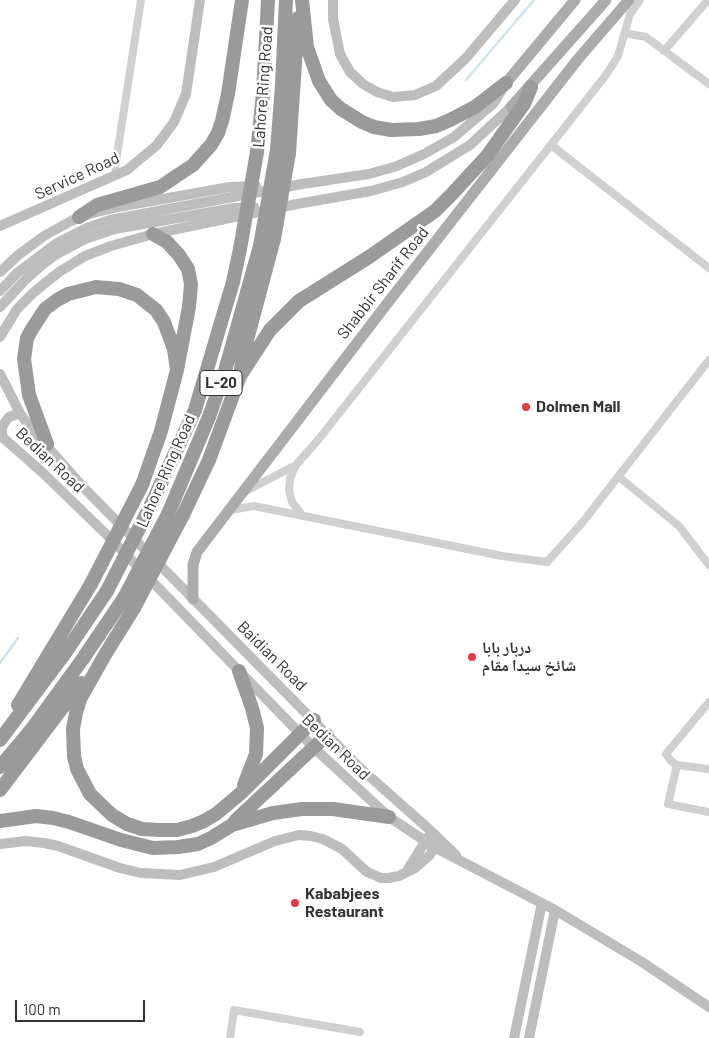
<!DOCTYPE html>
<html>
<head>
<meta charset="utf-8">
<style>
	body { margin:0 }
	#map { position:relative; width:709px; height:1038px; overflow:hidden; background:#fff; font-family:Barlow,sans-serif }
	canvas { display:block }
	.scale { position:absolute; left:15px; top:1000px; width:130px; height:22px; box-sizing:border-box; border:2px solid #333; border-top:0; padding-left:6px; font-size:15px; line-height:18px; white-space:nowrap; color:#333; -webkit-text-stroke:4px #fff; paint-order:stroke }
</style>
</head>
<body>
<div id="map">
<canvas width="709" height="1038"></canvas>
<div class="scale">100 m</div>
</div>
<script>
const c = document.querySelector('canvas').getContext('2d');
c.lineJoin = 'round';
const shape = rows => new Path2D(rows.map(r => 'M' + r).join(''));
function trace(path, color, width, dash) { c.strokeStyle = color; c.lineWidth = width; c.lineCap = dash ? 'butt' : 'round'; c.setLineDash(dash || []); c.stroke(path); }
function write(font, color, halo, rows, align = 'center') {
  c.font = font + ' Barlow,"Noto Naskh Arabic",sans-serif'; c.lineWidth = 5; c.setLineDash([]); c.textBaseline = 'middle'; c.strokeStyle = halo; c.fillStyle = color; for (const [text, x, y, turn = 0] of rows) {
    c.save(); c.translate(x, y); c.rotate((+turn || 0) * Math.PI / 180); c.textAlign = isNaN(turn) ? turn : align; if (halo) c.strokeText(text, 0, 0); c.fillText(text, 0, 0); c.restore();
  }
}
trace(shape([
	[466,80,534,0],
	[0,663,18,638]
]), '#cfe2ee', 2.5);
trace(shape([
	[625,33,646,37,709,84],
	[664,51,708,0],
	[551,145,709,268],
	[118,175,115,168,141,0],
	[296,465,290,478,289,490,292,502,302,515],
	[619,477,679,526,709,565],
	[246,491,296,465,318,440,606,75,618,56,630,14,640,0],
	[230,510,254,506,502,556,547,562,582,523,709,360],
	[709,702,666,754,671,761,677,765,709,769],
	[677,765,668,804,709,812],
	[230,1038,234,1010,360,1032]
]), '#d0d0d0', 8);
trace(shape([
	[333,0,333,19,340,54,350,72,363,84,377,92,393,97,415,95,436,86,466,58,515,0],
	[0,226,127,170,157,145,174,122,186,94,200,0],
	[0,272,17,256,44,236,71,221,89,214,118,207,230,187,256,186],
	[0,291,17,273,57,243,89,227,110,220,302,184,369,174,397,166,424,154,454,137,494,103,503,88],
	[0,307,25,280,42,265,55,255,85,239,115,229,234,208,254,207],
	[0,337,17,309,34,292,59,272,85,256,111,246,153,234,297,204,371,191,403,182,426,172,470,145,511,107],
	[0,374,20,413,29,426,84,488,359,767,431,831,456,855],
	[0,435,43,473,108,536,313,747,389,817,434,847,555,910,642,962,709,1007],
	[2,436,2,428,5,422,9,417,20,413],
	[0,844,26,841,44,843,58,846,120,868,141,873,180,875,214,867,275,841,299,835,311,836,323,839,342,849,367,872,381,878,388,878,399,876,415,868,430,855,437,841],
	[407,871,428,837],
	[514,1038,542,903],
	[529,1038,555,910]
]), '#bdbdbd', 10);
trace(shape([
	[506,83,575,0],
	[511,107,606,0],
	[193,599,193,565,197,552,386,305,578,59,629,0]
]), '#ababab', 11);
trace(shape([
	[302,0,307,47,319,81,331,100,341,109,362,122,374,127,391,130,419,129,436,126,450,120,475,107,506,83],
	[277,150,282,85,286,0],
	[257,152,263,93,268,0],
	[289,153,298,18],
	[79,217,97,205,160,187,193,165,211,145,218,133,222,121,228,94,242,0],
	[240,376,270,330,299,301,369,257,435,211,451,195,487,156,524,104,531,87],
	[47,444,29,395,24,359,27,338,32,329,45,309,57,300,68,294,96,287,119,289,137,295,156,310,164,322,174,349,177,370],
	[142,485,161,431,177,370,189,307,191,284,188,269,179,255,167,242,153,234],
	[151,505,195,410,233,282,240,249],
	[168,514,209,417,225,371,260,246],
	[183,515,209,460,240,376,243,355,274,239],
	[134,608,106,653,80,699,76,713,73,729,74,756,77,769,90,794,112,815,127,824,142,829,160,830,177,830,192,826,204,821,216,814,241,793,314,720],
	[239,671,252,708,257,728,256,754,244,785],
	[18,705,91,584],
	[0,740,65,653,107,591],
	[0,767,31,730,82,660,124,598],
	[0,790,81,683],
	[0,821,36,816,53,818,69,822,121,840,153,848,178,847,198,844,211,838,232,825,237,819,327,735],
	[232,825,273,813,302,809,333,809,389,817]
]), '#9a9a9a', 14);
trace(shape([
	[274,239,289,153],
	[260,246,277,150],
	[240,249,257,152],
	[91,584,142,485],
	[107,591,151,505],
	[124,598,168,514],
	[134,608,183,515]
]), '#9a9a9a', 14);
for (const [x, y, r, color] of [
	[526,407,5,"#e63946"],
	[472,657,5,"#e63946"],
	[295,903,5,"#e63946"]
]) { const dot = new Path2D(); dot.arc(x, y, r, 0, 2 * Math.PI); c.fillStyle = color; c.fill(dot); trace(dot, '#fff', 2); }
for (const [x, y, w] of [
	[221,383,42]
]) { const box = new Path2D(); box.roundRect(x - w / 2, y - 12.5, w, 25, 4); c.fillStyle = '#fff'; c.fill(box); trace(box, '#333', 1); }
write('bold 15px', '#333', null, [
	["L-20",221,383]
]);
write('16px', '#333', '#fff', [
	["Lahore Ring Road",263,87,-86],
	["Service Road",77,176,-25],
	["Shabbir Sharif Road",383,283,-52],
	["Bedian Road",50,460,43],
	["Lahore Ring Road",166,471,-66],
	["Baidian Road",272,656,45],
	["Bedian Road",336,747,44]
]);
write('bold 16px', '#333', '#fff', [
	["Dolmen Mall",536,407],
	["دربار بابا",482,648],
	["شائخ سیدا مقام",482,666],
	["Kababjees",305,894],
	["Restaurant",305,912]
], 'left');
</script>
</body>
</html>
